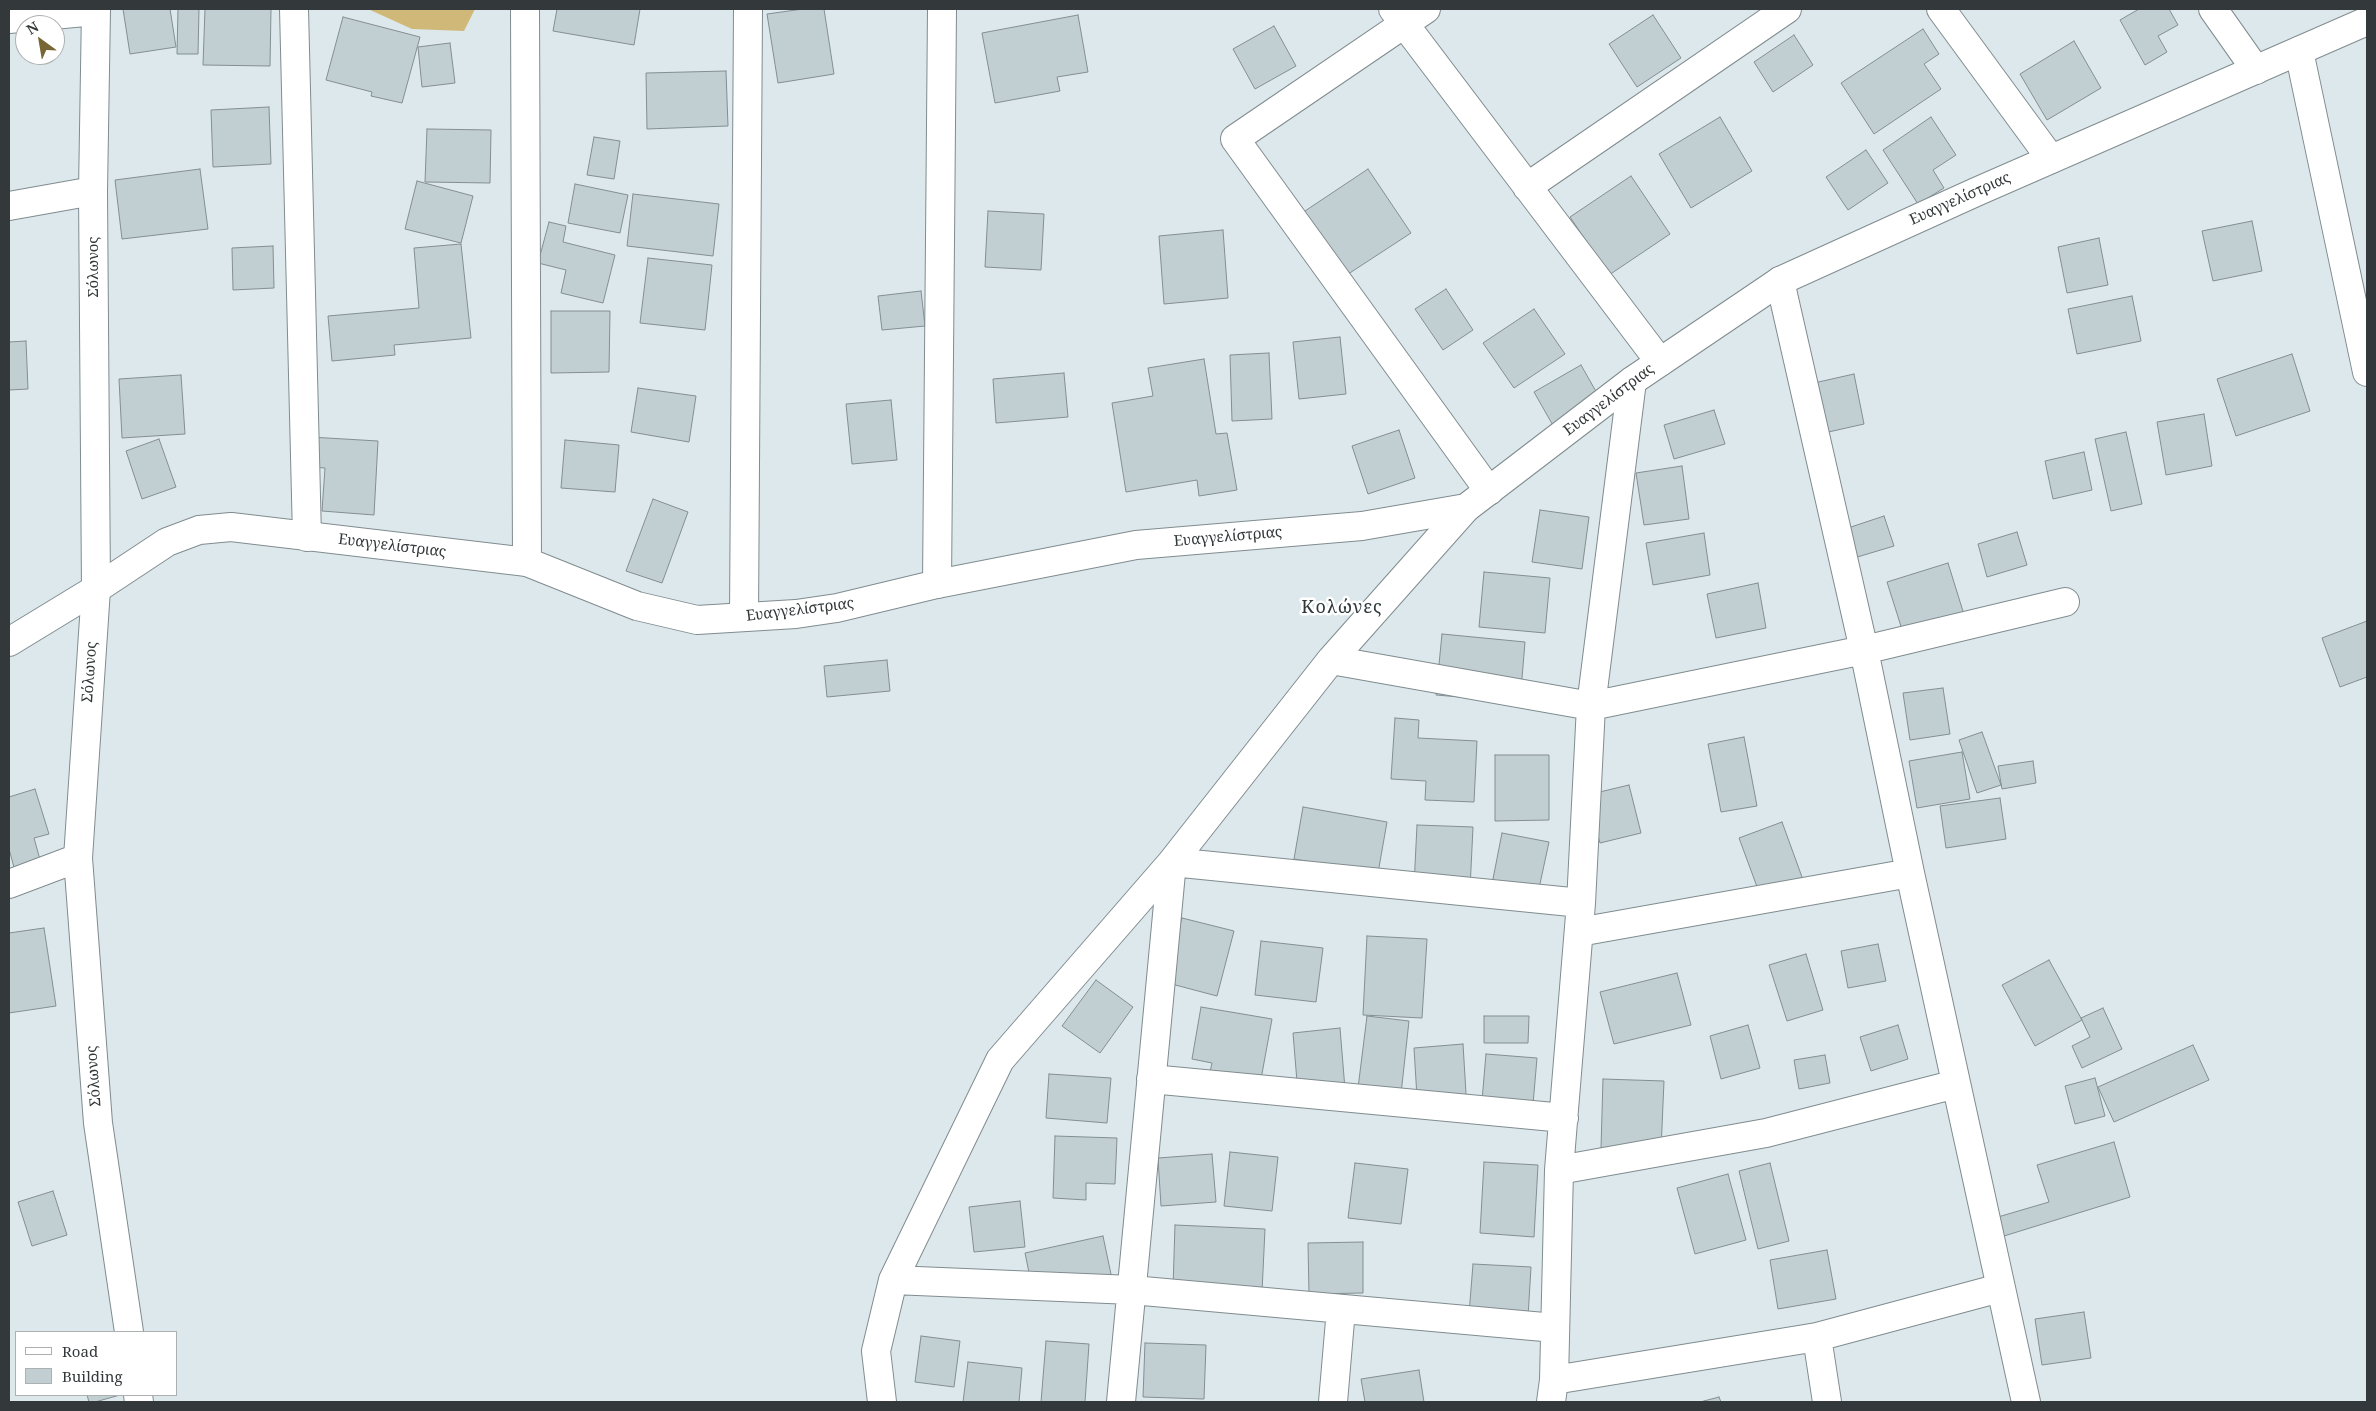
<!DOCTYPE html>
<html>
<head>
<meta charset="utf-8">
<style>
	body { margin:0 }
	#map { position:relative; width:2376px; height:1411px; overflow:hidden; background:#dce8ec; font-family:"Noto Serif",serif }
	canvas { display:block }
	.frame { position:absolute; inset:0; border:10px solid #33393a; pointer-events:none }
	.legend { position:absolute; left:15px; top:1331px; width:162px; height:65px; box-sizing:border-box; background:#fff; border:1px solid #adb0b0; margin:0; padding:6px 9px; list-style:none; font-size:15px; color:#33393a }
	.legend li { display:flex; align-items:center; gap:10px; height:25px }
	.legend b { width:25px; border:1px solid #adb0b0 }
	.north { position:absolute; left:15px; top:15px; width:50px; height:50px; box-sizing:border-box; background:#fff; border:1px solid #adb0b0; border-radius:50%; rotate:328deg; font-size:14px; font-weight:700; line-height:20px; text-align:center; color:#33393a }
	.north::after { content:''; display:block; margin:auto; width:18px; height:22px; background:#786735; clip-path:polygon(50% 0,100% 100%,50% 72%,0 100%) }
</style>
</head>
<body>
<div id="map">
<canvas width="2376" height="1411"></canvas>
<div class="frame"></div>
<ul class="legend">
<li><b style="height:6px;background:#fff"></b>Road</li>
<li><b style="height:14px;background:#c2cfd2"></b>Building</li>
</ul>
<div class="north">N</div>
</div>
<script>
const c = document.querySelector('canvas').getContext('2d');
c.lineJoin = 'round';
function paint(path, color) { c.fillStyle = color; c.fill(path, 'evenodd'); }
const shape = rows => new Path2D(rows.map(r => 'M' + r).join(''));
function trace(path, color, width, dash) { c.strokeStyle = color; c.lineWidth = width; c.lineCap = dash ? 'butt' : 'round'; c.setLineDash(dash || []); c.stroke(path); }
function write(font, color, halo, rows, align = 'center') {
  c.font = font + ' "Noto Serif",serif'; c.lineWidth = 5; c.setLineDash([]); c.textBaseline = 'middle'; c.strokeStyle = halo; c.fillStyle = color; for (const [text, x, y, turn = 0] of rows) {
    c.save(); c.translate(x, y); c.rotate((+turn || 0) * Math.PI / 180); c.textAlign = isNaN(turn) ? turn : align; if (halo) c.strokeText(text, 0, 0); c.fillText(text, 0, 0); c.restore();
  }
}
paint(shape([
	[368,9,475,9,464,31,412,29]
]), '#d0b978');
const building = shape([
	[123,9,170,9,176,47,130,54,123,9],
	[178,9,199,9,198,54,177,54,178,9],
	[205,9,271,9,270,66,203,65,205,9],
	[557,9,640,9,634,45,553,31,557,9],
	[803,9,824,9,834,74,778,83,767,14,803,9],
	[2139,9,2169,9,2178,25,2158,36,2167,52,2145,65,2120,20,2139,9],
	[1078,15,1088,72,1057,77,1060,91,995,103,982,33,1078,15],
	[1653,15,1681,58,1637,87,1609,44,1653,15],
	[343,17,420,37,402,103,371,96,372,92,326,80,343,17],
	[1274,26,1296,66,1255,89,1233,49,1274,26],
	[1923,29,1939,54,1924,64,1941,89,1874,134,1841,83,1923,29],
	[1794,35,1813,65,1773,92,1754,62,1794,35],
	[2074,41,2101,88,2047,120,2020,74,2074,41],
	[450,43,455,83,422,87,418,47,450,43],
	[726,71,728,126,647,129,646,73,726,71],
	[269,107,271,164,213,167,211,110,269,107],
	[1720,117,1752,171,1691,208,1659,154,1720,117],
	[1931,117,1956,155,1933,170,1944,188,1918,204,1883,150,1931,117],
	[427,129,491,130,490,183,425,182,427,129],
	[594,137,620,141,614,179,587,175,594,137],
	[1866,150,1888,183,1848,210,1826,177,1866,150],
	[200,169,208,229,122,239,115,180,200,169],
	[1368,169,1411,233,1339,280,1296,217,1368,169],
	[1631,176,1670,234,1609,275,1570,217,1631,176],
	[417,181,473,196,461,243,405,229,417,181],
	[575,184,628,195,620,233,568,223,575,184],
	[633,194,719,204,713,256,627,246,633,194],
	[988,211,1044,214,1041,270,985,267,988,211],
	[2252,221,2262,271,2213,281,2202,231,2252,221],
	[549,222,566,226,563,242,615,255,603,303,561,293,566,270,538,263,549,222],
	[1223,230,1228,298,1164,304,1159,236,1223,230],
	[2099,238,2108,285,2067,293,2058,247,2099,238],
	[461,244,471,338,394,345,395,355,332,361,328,316,419,308,414,248,461,244],
	[273,246,274,288,233,290,232,248,273,246],
	[648,258,712,265,705,330,640,323,648,258],
	[1446,289,1473,330,1443,350,1415,309,1446,289],
	[921,291,925,326,882,330,878,296,921,291],
	[2132,296,2141,341,2077,354,2068,309,2132,296],
	[1534,309,1565,354,1514,388,1483,343,1534,309],
	[551,311,610,311,609,372,551,373,551,311],
	[1340,337,1346,394,1299,399,1293,342,1340,337],
	[26,341,28,389,9,390,9,342,26,341],
	[1269,353,1272,419,1232,421,1230,355,1269,353],
	[2292,354,2310,411,2236,436,2217,379,2292,354],
	[1204,359,1216,434,1227,433,1237,490,1199,496,1197,480,1126,492,1112,403,1153,396,1148,368,1204,359],
	[1581,365,1602,402,1555,429,1534,392,1581,365],
	[1064,373,1068,417,996,423,993,379,1064,373],
	[1854,374,1864,424,1824,433,1814,383,1854,374],
	[181,375,185,434,122,438,119,379,181,375],
	[638,388,696,396,689,442,631,432,638,388],
	[891,400,897,460,852,464,846,404,891,400],
	[1714,410,1725,444,1674,459,1664,425,1714,410],
	[2204,414,2212,466,2166,475,2157,422,2204,414],
	[1399,430,1415,478,1368,494,1352,446,1399,430],
	[2126,432,2142,504,2111,511,2095,439,2126,432],
	[310,437,378,441,374,515,322,511,325,468,309,467,310,437],
	[159,439,176,487,142,499,126,451,159,439],
	[565,440,619,445,615,492,561,488,565,440],
	[2084,452,2092,490,2053,499,2045,461,2084,452],
	[1682,466,1689,519,1644,525,1636,473,1682,466],
	[653,499,688,512,662,583,626,571,653,499],
	[1540,510,1589,517,1582,569,1532,562,1540,510],
	[1884,516,1894,546,1854,558,1845,529,1884,516],
	[2017,532,2027,565,1987,577,1978,544,2017,532],
	[1704,533,1710,575,1653,585,1646,543,1704,533],
	[1948,563,1966,621,1905,639,1887,582,1948,563],
	[1484,572,1550,578,1545,633,1479,627,1484,572],
	[1758,583,1766,628,1716,638,1707,594,1758,583],
	[2367,621,2367,677,2340,687,2322,638,2367,621],
	[1442,634,1525,642,1520,702,1436,695,1442,634],
	[887,660,890,691,827,697,824,666,887,660],
	[1943,688,1950,734,1910,740,1903,693,1943,688],
	[1395,718,1419,720,1418,738,1477,741,1474,802,1425,800,1426,781,1391,779,1395,718],
	[1982,732,2001,785,1977,793,1959,740,1982,732],
	[1744,737,1757,806,1721,812,1708,744,1744,737],
	[1962,752,1970,799,1917,808,1909,761,1962,752],
	[1495,755,1549,755,1549,820,1495,821,1495,755],
	[2033,761,2036,783,2002,789,1998,766,2033,761],
	[1629,785,1641,833,1600,843,1587,795,1629,785],
	[35,789,49,834,34,838,44,874,18,882,9,849,9,797,35,789],
	[2000,798,2006,839,1946,848,1940,806,2000,798],
	[1303,807,1387,822,1378,873,1294,859,1303,807],
	[1782,822,1806,888,1763,903,1739,838,1782,822],
	[1417,825,1473,827,1470,889,1414,886,1417,825],
	[1502,833,1549,842,1538,893,1492,884,1502,833],
	[1182,918,1234,931,1217,996,1164,982,1182,918],
	[44,928,56,1006,9,1013,9,933,44,928],
	[1367,936,1427,939,1422,1018,1363,1015,1367,936],
	[1261,941,1323,948,1316,1002,1255,995,1261,941],
	[1878,944,1886,981,1848,988,1841,951,1878,944],
	[1806,954,1823,1010,1787,1021,1769,965,1806,954],
	[2049,960,2082,1020,2035,1046,2002,985,2049,960],
	[1677,973,1691,1025,1614,1044,1600,992,1677,973],
	[1096,980,1133,1007,1100,1053,1062,1026,1096,980],
	[1201,1007,1272,1019,1259,1090,1208,1081,1212,1063,1192,1059,1201,1007],
	[2103,1008,2122,1049,2082,1068,2072,1046,2090,1037,2081,1018,2103,1008],
	[1367,1016,1409,1021,1401,1094,1358,1088,1367,1016],
	[1484,1016,1529,1016,1528,1043,1484,1043,1484,1016],
	[1748,1025,1760,1068,1721,1079,1710,1036,1748,1025],
	[1898,1025,1908,1059,1871,1071,1860,1037,1898,1025],
	[1340,1028,1345,1089,1298,1094,1293,1033,1340,1028],
	[1463,1044,1467,1110,1418,1114,1414,1048,1463,1044],
	[2193,1045,2209,1080,2114,1122,2098,1087,2193,1045],
	[1486,1054,1537,1058,1532,1116,1481,1112,1486,1054],
	[1825,1055,1830,1083,1799,1089,1794,1060,1825,1055],
	[1049,1074,1111,1078,1107,1123,1046,1118,1049,1074],
	[2095,1078,2105,1116,2075,1124,2065,1086,2095,1078],
	[1603,1079,1664,1081,1661,1150,1601,1148,1603,1079],
	[1055,1136,1117,1138,1115,1184,1086,1183,1086,1200,1053,1198,1055,1136],
	[2114,1142,2130,1197,2004,1236,1998,1217,2049,1202,2037,1165,2114,1142],
	[1230,1152,1278,1157,1272,1211,1224,1206,1230,1152],
	[1212,1154,1216,1202,1161,1206,1158,1158,1212,1154],
	[1484,1162,1538,1165,1534,1237,1480,1233,1484,1162],
	[1355,1163,1408,1169,1401,1224,1348,1218,1355,1163],
	[1770,1163,1789,1241,1758,1249,1739,1171,1770,1163],
	[1728,1174,1746,1240,1695,1254,1677,1188,1728,1174],
	[53,1191,67,1235,32,1246,18,1202,53,1191],
	[1020,1201,1025,1247,974,1252,969,1207,1020,1201],
	[1175,1225,1265,1229,1262,1292,1173,1288,1175,1225],
	[1103,1236,1112,1279,1034,1297,1025,1253,1103,1236],
	[1363,1242,1363,1293,1309,1294,1308,1243,1363,1242],
	[1827,1250,1836,1299,1778,1309,1770,1260,1827,1250],
	[1473,1264,1531,1267,1528,1317,1469,1314,1473,1264],
	[2084,1312,2091,1358,2042,1365,2035,1319,2084,1312],
	[921,1336,960,1341,954,1387,915,1382,921,1336],
	[1046,1341,1089,1344,1085,1402,1041,1402,1046,1341],
	[1145,1343,1206,1345,1204,1399,1143,1397,1145,1343],
	[968,1362,1022,1368,1019,1402,963,1402,968,1362],
	[1419,1370,1424,1402,1365,1402,1361,1379,1419,1370],
	[87,1395,120,1395,95,1402,89,1402,87,1395],
	[1719,1397,1721,1402,1700,1402,1719,1397]
]);
paint(building, '#c2cfd2');
trace(building, '#838e92', 1);
const minor = shape([
	[96,9,93,191,96,589,78,858,98,1123,129,1332],
	[294,9,307,537],
	[525,9,527,562],
	[1393,9,1660,362],
	[1426,9,1235,139,1489,491],
	[1941,9,2051,159],
	[2213,9,2256,70],
	[9,19,96,11],
	[2299,51,2367,372],
	[1527,187,1787,9],
	[9,206,93,191],
	[1780,281,1864,650,1910,873,2026,1402],
	[937,584,942,9],
	[744,617,748,9],
	[1331,660,1591,706,1864,650,2065,602],
	[9,884,78,858],
	[1579,932,1910,873],
	[1151,1079,1564,1118],
	[1559,1170,1766,1133,1956,1084],
	[893,1280,1132,1290,1555,1328],
	[1817,1337,1827,1402],
	[1554,1380,1817,1337,2000,1288],
	[138,1395,139,1402],
	[882,1402,876,1351,893,1280,1000,1060,1172,862,1331,660,1466,508],
	[1121,1402,1172,862,1581,903],
	[1333,1402,1341,1309],
	[1551,1402,1554,1380,1559,1170,1581,903,1591,706,1632,381]
]);
const tertiary = shape([
	[9,642,96,589,167,542,199,530,231,527,527,562,637,606,697,620,796,614,837,608,937,584,1136,545,1362,526,1466,508,1632,381,1780,281,1976,192,2367,21]
]);
trace(minor, '#808c8f', 30);
trace(tertiary, '#808c8f', 30);
trace(minor, '#fff', 28);
trace(tertiary, '#fff', 28);
write('15px', '#33393a', '#fff', [
	["Ευαγγελίστριας",1960,199,-24],
	["Σόλωνος",94,267,-90],
	["Ευαγγελίστριας",1609,400,-37],
	["Ευαγγελίστριας",1228,537,-5],
	["Ευαγγελίστριας",392,546,7],
	["Ευαγγελίστριας",800,610,-7],
	["Σόλωνος",90,672,-86],
	["Σόλωνος",94,1076,-94]
]);
c.letterSpacing = '1px';
write('18px', '#2e383b', '#fff', [
	["Κολώνες",1342,608]
]);
c.letterSpacing = '0px';
</script>
</body>
</html>
